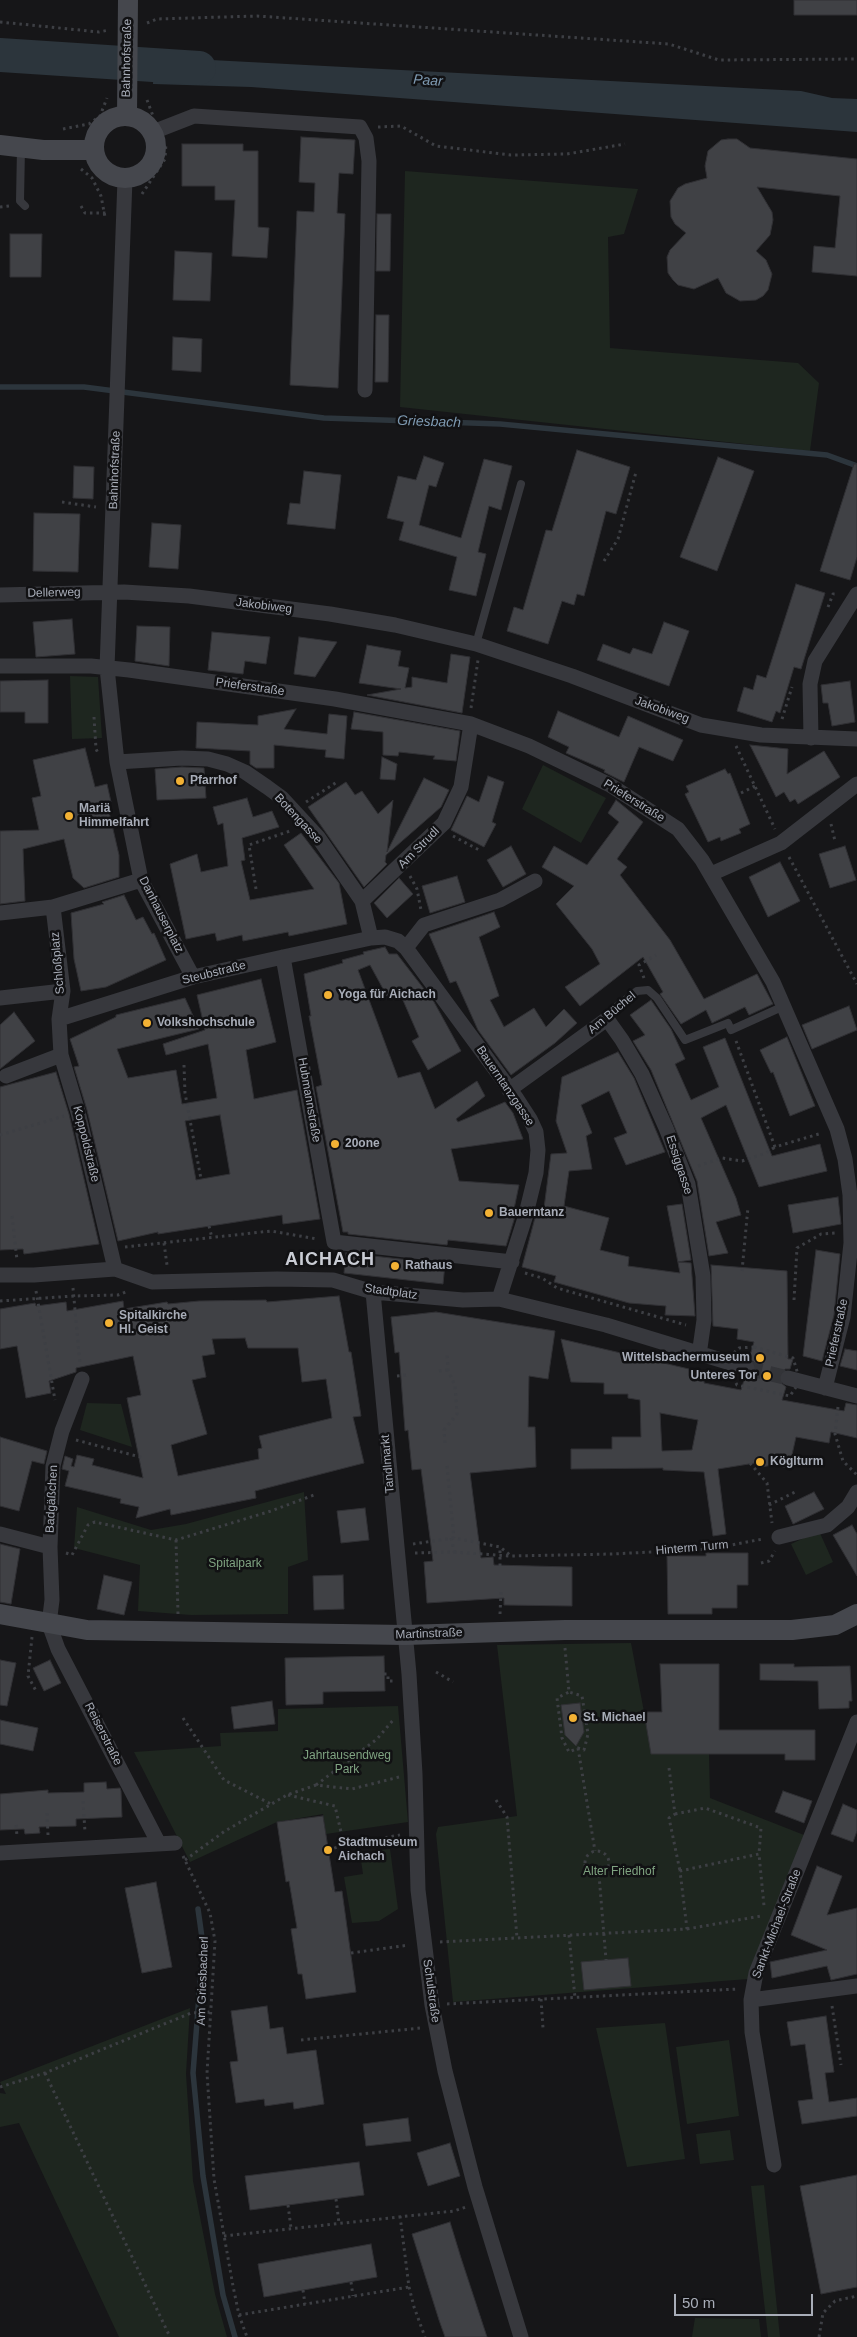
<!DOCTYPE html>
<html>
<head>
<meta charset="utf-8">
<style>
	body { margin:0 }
	#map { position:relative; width:857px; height:2337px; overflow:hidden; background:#161618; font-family:Arial,sans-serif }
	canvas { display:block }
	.scale { position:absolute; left:674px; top:2294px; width:139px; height:22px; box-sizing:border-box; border:2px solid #a8adb8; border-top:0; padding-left:6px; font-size:15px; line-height:18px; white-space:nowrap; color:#a8adb8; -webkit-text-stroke:4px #111113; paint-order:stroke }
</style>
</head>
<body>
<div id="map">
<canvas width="857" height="2337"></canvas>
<div class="scale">50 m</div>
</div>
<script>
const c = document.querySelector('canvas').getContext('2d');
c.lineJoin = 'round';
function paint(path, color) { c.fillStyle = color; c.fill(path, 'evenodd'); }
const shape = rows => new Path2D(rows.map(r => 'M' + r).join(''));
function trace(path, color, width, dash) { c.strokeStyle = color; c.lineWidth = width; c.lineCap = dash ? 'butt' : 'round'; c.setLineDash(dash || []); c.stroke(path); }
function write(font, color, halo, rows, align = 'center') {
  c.font = font + ' Arial,sans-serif'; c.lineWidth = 5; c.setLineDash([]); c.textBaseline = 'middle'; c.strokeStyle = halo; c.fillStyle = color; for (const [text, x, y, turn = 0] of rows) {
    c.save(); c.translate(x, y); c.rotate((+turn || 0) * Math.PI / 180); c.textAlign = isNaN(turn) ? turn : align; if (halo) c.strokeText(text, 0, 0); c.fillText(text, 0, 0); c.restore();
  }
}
paint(shape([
	[405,171,638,189,624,234,608,237,610,348,798,363,819,383,810,451,400,407],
	[70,676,98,677,102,738,72,739],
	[543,765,606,798,581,843,522,809],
	[87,1403,121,1404,132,1447,80,1430],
	[304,1492,308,1560,288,1567,288,1614,191,1615,138,1611,140,1565,74,1548,77,1507,151,1530,186,1524],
	[819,1531,833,1562,806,1575,791,1544],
	[631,1643,652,1754,709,1754,710,1798,804,1835,748,1979,453,2002,436,1834,438,1827,517,1816,497,1645],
	[398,1706,408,1822,326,1834,323,1814,277,1822,190,1862,134,1752,221,1746,220,1733,278,1731,278,1709],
	[390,1849,398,1909,379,1921,352,1923,344,1877,363,1874,360,1853],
	[190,2008,186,2074,193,2181,215,2294,227,2337,119,2337,19,2123,0,2127,0,2093,6,2094,0,2082],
	[665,2023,685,2159,627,2167,596,2028],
	[729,2040,739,2116,687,2124,676,2047],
	[730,2130,734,2160,700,2164,696,2134],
	[764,2185,780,2337,768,2337,751,2186],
	[695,2318,759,2319,761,2337,692,2337]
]), '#1e261f');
paint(shape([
	[154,57,801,91,832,98,857,99,857,132,251,87,153,84]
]), '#2c353c');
trace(shape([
	[0,387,84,387,324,418,500,424,827,455,857,466],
	[198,1909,203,1945,193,2073,203,2176,223,2295,235,2337]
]), '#2c353c', 5.5);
trace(shape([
	[0,55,199,68]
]), '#2c353c', 34);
const building = shape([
	[794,0,857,0,857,15,794,15,794,0],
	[301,137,355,140,353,174,339,173,337,213,345,214,338,388,290,385,297,211,314,212,315,183,299,182,301,137],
	[728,139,737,139,750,148,857,159,857,276,812,272,814,246,835,248,840,196,757,187,772,212,773,220,770,235,756,251,766,260,772,274,768,290,763,296,756,300,740,301,726,293,718,278,694,289,678,285,673,280,668,273,667,257,670,250,686,233,675,224,671,217,670,201,678,188,685,184,707,178,705,166,708,151,721,140,728,139],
	[182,144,243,144,243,151,258,151,258,227,269,228,267,258,232,256,235,200,215,200,215,186,182,186,182,144],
	[377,214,391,214,390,271,376,271,377,214],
	[10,234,42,234,41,277,10,277,10,234],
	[175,251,212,253,210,301,173,300,175,251],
	[376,315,389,315,388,382,375,382,376,315],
	[173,337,202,339,201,372,172,370,173,337],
	[577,450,630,467,616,514,606,511,584,596,577,594,574,605,562,601,548,644,507,631,514,607,523,610,546,530,552,531,577,450],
	[424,456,444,463,436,487,429,485,419,525,461,538,484,459,512,466,501,510,489,506,478,552,486,554,476,596,449,590,457,557,399,540,404,522,387,518,398,476,416,480,424,456],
	[718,457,754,471,717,571,680,557,718,457],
	[854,464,857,464,857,557,850,580,820,571,854,464],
	[74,466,94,467,93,499,73,498,74,466],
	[304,471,341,475,335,529,287,524,290,503,300,504,304,471],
	[34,513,80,514,78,572,33,571,34,513],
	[152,523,181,525,178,569,149,567,152,523],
	[796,584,825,593,801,669,794,667,780,713,776,711,772,722,737,711,744,687,753,690,757,675,766,678,796,584],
	[72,619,75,654,36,657,33,622,72,619],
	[664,622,689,631,669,686,597,660,603,644,630,654,633,648,652,654,664,622],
	[137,626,170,627,169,666,135,661,137,626],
	[212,632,270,637,266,664,245,661,243,674,208,670,212,632],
	[299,637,337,642,315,677,294,674,299,637],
	[367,645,401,651,398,666,409,668,405,688,412,687,412,677,447,683,451,654,470,657,462,713,367,695,401,689,359,683,367,645],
	[48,680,48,723,25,723,25,712,0,712,0,681,48,680],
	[850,681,855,722,832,726,828,703,823,703,821,685,850,681],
	[296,709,284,729,327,734,329,714,347,716,344,759,325,757,326,750,274,745,274,768,256,768,250,764,250,751,196,748,197,722,258,725,258,716,296,709],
	[558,711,619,737,628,716,683,740,673,761,639,747,624,782,604,772,605,770,566,753,569,747,548,737,558,711],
	[354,712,460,731,456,761,433,759,435,756,399,752,398,756,383,755,383,732,351,729,354,712],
	[750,745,788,749,787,774,824,751,840,777,798,804,795,799,790,802,784,792,776,797,750,745],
	[85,748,95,787,107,784,111,802,107,803,119,855,119,877,84,888,73,878,64,839,23,849,25,901,0,904,0,831,39,830,32,798,41,796,33,760,85,748],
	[382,757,397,764,395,780,380,779,382,757],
	[182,767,204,768,206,798,157,800,155,769,182,767],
	[725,769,728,774,730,773,750,824,739,829,741,833,721,841,720,837,708,842,685,794,689,792,686,786,725,769],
	[488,776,504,782,492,822,496,824,484,847,451,830,467,796,479,802,488,776],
	[424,778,449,790,441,807,386,855,385,862,387,864,364,887,308,807,346,782,355,795,362,791,378,814,393,800,387,852,424,778],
	[247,798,253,817,272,811,279,827,242,838,245,860,241,861,250,900,314,889,284,845,301,833,339,883,347,924,289,936,288,932,243,941,242,935,217,941,215,933,186,939,170,864,197,854,201,872,228,866,223,823,218,825,213,807,247,798],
	[616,800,643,822,617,859,627,867,620,875,670,940,704,999,757,974,773,1004,749,1015,745,1007,712,1023,706,1010,681,1024,660,994,663,992,643,957,580,1006,565,987,600,964,592,949,556,904,574,886,542,867,554,846,587,865,619,822,608,813,616,800],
	[511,846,526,874,503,887,487,860,511,846],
	[845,846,856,880,830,888,819,854,845,846],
	[780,862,800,901,768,917,749,877,780,862],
	[457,876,465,902,430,913,422,886,457,876],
	[399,878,413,894,387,918,374,903,399,878],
	[124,895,136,920,143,917,152,934,154,933,166,960,106,987,81,991,74,959,71,913,104,904,102,902,124,895],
	[494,912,500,927,479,937,499,996,490,1000,504,1027,534,1008,546,1027,564,1009,577,1023,555,1043,511,1075,478,1030,456,981,450,983,429,934,494,912],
	[385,947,389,954,397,954,434,1002,461,1051,428,1070,412,1041,419,1037,399,991,387,996,370,965,358,970,398,1078,420,1072,435,1109,477,1081,485,1096,456,1119,458,1122,505,1102,513,1113,523,1139,451,1149,459,1181,519,1185,514,1209,517,1210,506,1246,448,1240,447,1245,348,1234,348,1232,343,1232,316,1087,322,1085,309,1016,311,1016,304,974,343,963,342,960,364,954,363,952,385,947],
	[261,979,276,1042,246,1050,254,1099,297,1090,320,1219,283,1224,282,1215,158,1234,158,1232,118,1241,87,1110,74,1067,79,1066,70,1039,116,1017,116,1015,185,998,199,1029,117,1049,128,1078,176,1070,182,1104,217,1098,208,1044,166,1055,163,1044,205,1030,197,995,261,979],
	[220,1115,230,1174,196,1180,185,1121,220,1115],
	[651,1000,671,1029,685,1059,675,1064,691,1100,719,1087,703,1047,725,1038,772,1156,820,1144,827,1171,759,1187,726,1105,701,1118,736,1198,741,1215,716,1222,728,1253,709,1256,697,1181,651,1070,633,1041,645,1035,630,1015,651,1000],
	[849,1006,857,1030,812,1049,802,1025,849,1006],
	[14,1012,35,1041,0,1069,0,1025,14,1012],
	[787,1037,815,1106,790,1116,773,1072,771,1073,760,1050,787,1037],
	[618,1052,634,1078,665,1152,626,1165,614,1138,627,1133,609,1091,581,1105,592,1133,586,1136,592,1169,569,1171,564,1206,609,1218,600,1250,629,1257,628,1266,680,1273,667,1206,682,1204,691,1260,678,1262,691,1263,695,1316,665,1315,666,1306,629,1303,554,1282,556,1276,522,1267,536,1214,543,1216,551,1154,567,1153,556,1121,562,1077,618,1052],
	[56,1072,69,1114,99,1244,24,1254,23,1249,0,1250,0,1087,56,1072],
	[838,1197,841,1224,793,1233,788,1205,838,1197],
	[816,1250,840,1254,834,1315,822,1361,803,1356,816,1250],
	[346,1253,445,1264,443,1284,344,1273,346,1253],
	[711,1265,787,1271,788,1359,793,1359,790,1369,785,1369,779,1375,779,1381,786,1387,782,1400,844,1411,846,1403,857,1405,857,1438,831,1432,829,1443,796,1437,789,1468,773,1465,761,1467,755,1463,718,1469,726,1534,713,1536,704,1472,663,1470,663,1468,571,1469,571,1449,612,1449,612,1437,641,1437,640,1400,628,1398,628,1394,604,1394,604,1383,571,1382,561,1339,706,1373,704,1383,741,1390,745,1377,753,1375,756,1370,754,1362,749,1359,754,1342,737,1339,738,1329,713,1326,711,1265],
	[660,1413,698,1420,692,1450,662,1451,660,1413],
	[339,1296,349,1352,351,1352,361,1416,353,1417,364,1463,255,1491,256,1498,171,1515,170,1509,136,1518,139,1507,120,1503,121,1499,65,1486,69,1471,62,1469,65,1456,73,1459,71,1466,74,1467,77,1455,94,1459,92,1465,143,1478,127,1398,141,1395,133,1356,76,1368,76,1372,49,1381,51,1393,26,1398,17,1346,0,1349,0,1309,35,1303,36,1306,66,1302,67,1311,123,1301,124,1309,167,1302,168,1304,199,1301,266,1300,267,1302,339,1296],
	[245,1338,248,1348,298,1348,302,1382,326,1379,332,1418,259,1436,262,1448,258,1449,259,1459,178,1476,171,1445,207,1434,192,1380,206,1377,202,1356,215,1354,212,1339,245,1338],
	[436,1312,555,1331,548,1379,529,1376,528,1427,535,1427,536,1467,470,1473,481,1558,493,1557,494,1565,572,1567,572,1606,504,1605,504,1598,427,1603,424,1562,433,1561,421,1469,412,1470,408,1430,405,1431,399,1352,395,1353,391,1317,436,1312],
	[845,1349,857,1351,857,1370,840,1366,845,1349],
	[0,1437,47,1451,44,1464,32,1461,19,1511,0,1506,0,1437],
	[814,1492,824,1509,793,1524,785,1506,814,1492],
	[365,1508,369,1540,341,1543,337,1511,365,1508],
	[852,1525,857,1534,857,1576,833,1535,852,1525],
	[0,1544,20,1549,11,1604,0,1602,0,1544],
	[706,1553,748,1553,748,1585,737,1585,737,1608,712,1608,712,1614,668,1614,667,1556,706,1556,706,1553],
	[104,1575,132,1582,124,1615,97,1609,104,1575],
	[343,1575,344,1609,314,1610,313,1576,343,1575],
	[384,1656,385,1691,323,1692,323,1704,286,1705,285,1658,384,1656],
	[0,1660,16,1663,7,1706,0,1705,0,1660],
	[50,1660,61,1683,44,1691,33,1668,50,1660],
	[660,1664,719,1664,719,1730,815,1730,815,1760,785,1760,785,1754,651,1754,644,1712,662,1712,660,1664],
	[760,1664,794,1664,794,1667,850,1666,852,1701,849,1701,849,1708,819,1709,818,1681,760,1680,760,1664],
	[272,1701,275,1724,234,1729,231,1707,272,1701],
	[580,1703,584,1732,576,1746,565,1735,561,1705,580,1703],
	[0,1720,38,1728,33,1751,0,1744,0,1720],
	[106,1782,107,1789,120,1788,121,1791,122,1817,76,1819,76,1826,39,1827,40,1833,25,1834,24,1829,0,1830,0,1794,48,1790,48,1793,84,1792,84,1783,106,1782],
	[783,1791,812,1801,804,1823,775,1812,783,1791],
	[843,1804,857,1810,857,1831,853,1842,831,1834,843,1804],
	[323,1816,335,1892,342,1891,356,1992,306,1999,302,1974,298,1974,291,1929,297,1928,289,1881,286,1882,277,1822,323,1816],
	[817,1866,842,1876,827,1915,857,1908,857,1974,831,1980,827,1966,772,1978,770,1962,827,1950,791,1935,817,1866],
	[156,1882,172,1967,142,1973,125,1888,156,1882],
	[628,1958,631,1986,584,1990,581,1962,628,1958],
	[267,2006,270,2029,283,2027,287,2054,316,2050,324,2104,294,2109,293,2102,265,2106,264,2099,236,2103,230,2062,238,2061,231,2011,267,2006],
	[826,2016,834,2072,825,2073,829,2102,857,2098,857,2116,802,2124,798,2101,813,2099,805,2044,791,2046,787,2022,826,2016],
	[408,2118,411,2141,366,2146,363,2124,408,2118],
	[450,2143,460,2176,428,2186,417,2153,450,2143],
	[359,2162,364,2195,250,2210,245,2176,359,2162],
	[857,2175,857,2287,821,2294,800,2186,857,2175],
	[450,2222,461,2258,487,2337,445,2337,439,2320,412,2234,450,2222],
	[371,2244,377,2277,264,2297,258,2264,371,2244]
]);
paint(building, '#404145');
trace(building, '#303034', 1);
trace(shape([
	[747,1368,788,1378]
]), '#333438', 15, [15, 8]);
trace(shape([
	[0,22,99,32,109,30],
	[147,23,157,19,257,16,669,44,719,60,857,59],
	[147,100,153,116],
	[378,127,401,126,436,146,511,155,567,154,625,144],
	[63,129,89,124,100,116,107,98],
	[81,169,92,178,101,196,105,217],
	[142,194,165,159,166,143],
	[81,206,85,213,107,213],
	[0,207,9,206],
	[62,502,96,507],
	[604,561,618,539,636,472],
	[828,607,833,594,838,594],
	[471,708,478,660],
	[94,717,96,749,99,755],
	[782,719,792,687],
	[736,746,775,829],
	[741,793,755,786],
	[306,802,337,782],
	[831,824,835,841],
	[453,836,481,851],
	[789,857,857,984],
	[410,876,417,889,421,910],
	[256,889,249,845,290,831],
	[644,978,639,965,656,955],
	[736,1041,775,1147,822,1133],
	[184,1065,185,1093,201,1179],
	[0,1135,64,1116],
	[698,1166,722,1158,742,1161,766,1153,775,1147],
	[12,1216,17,1260],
	[209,1226,212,1238],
	[164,1243,167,1265],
	[125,1247,271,1231,317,1239],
	[742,1271,748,1207],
	[525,1273,542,1278,557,1288,686,1325],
	[73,1288,80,1364],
	[36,1291,55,1400],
	[794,1300,797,1248,821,1234,836,1233],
	[0,1301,74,1296,118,1295,128,1291],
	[754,1347,793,1358,800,1381,790,1396,737,1385,725,1362,739,1348,754,1347],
	[439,1371,448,1370],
	[397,1376,406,1375],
	[838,1407,835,1434,843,1461,857,1475],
	[76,1440,144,1458],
	[445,1443,444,1430,457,1414,455,1386,448,1370,447,1353],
	[750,1463,767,1483,772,1523],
	[447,1466,454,1538],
	[769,1505,795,1492],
	[451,1538,455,1555],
	[176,1540,178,1614],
	[413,1544,454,1538,500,1547,510,1555],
	[66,1553,72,1555,88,1525,95,1522,176,1540,271,1511,314,1495],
	[415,1553,454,1552,510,1556,612,1554,710,1549,763,1539],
	[761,1563,769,1561,775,1551],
	[500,1566,500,1548],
	[500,1614,501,1592],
	[32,1637,28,1676,36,1691],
	[565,1648,569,1692,582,1696,588,1734,584,1750,578,1748,569,1752,562,1738,557,1698,569,1692],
	[436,1672,453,1682],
	[384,1674,388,1674,388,1681,393,1681],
	[183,1718,224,1780,271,1804],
	[578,1748,595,1851],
	[669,1768,675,1814,669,1818,680,1871],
	[316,1785,377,1739,394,1719],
	[288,1795,335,1806,344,1845],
	[496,1800,507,1817,517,1938],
	[83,1801,85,1832],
	[47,1813,48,1835],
	[675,1814,705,1808,761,1828,759,1854],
	[16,1825,17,1836],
	[328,1850,344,1845,400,1835],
	'585 1863a12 12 0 1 1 24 0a12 12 0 1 1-24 0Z',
	[183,1856,210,1913,215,1941,207,2073,214,2179,233,2286,239,2315,247,2337],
	[185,1860,225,1831,287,1795,316,1785,352,1789,399,1777],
	[599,1875,606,1960],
	[687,1929,761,1916],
	[569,1935,575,1998],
	[440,1942,687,1929,680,1871,759,1854,764,1906],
	[351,1953,409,1945],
	[541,1999,543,2028],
	[447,2004,738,1989],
	[832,2006,841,2065],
	[301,2040,421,2028],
	[45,2073,170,2337],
	[0,2087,45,2073,191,2013,211,2012],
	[336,2199,339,2223],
	[288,2205,291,2228],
	[400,2216,409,2287,414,2307,425,2337],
	[224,2236,454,2211,466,2207],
	[351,2282,353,2296],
	[303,2290,305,2304],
	[239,2315,409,2287],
	[819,2337,823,2313,835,2301,857,2296]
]), '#3d3f44', 3, [2.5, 4]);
trace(shape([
	[21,148,20,201,25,206],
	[476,644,521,484],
	[607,1019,615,1008,637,991,648,990,657,998,685,1040,728,1023,731,1030,784,1006]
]), '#37383d', 8);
trace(shape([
	[153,132,194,116,360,127,366,138,369,161,365,390],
	[125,179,107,668,117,762,141,880,193,977],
	[0,595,124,592,189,596,330,614,395,625,476,644,572,676,701,725,761,735,857,739],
	[0,666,91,666,129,670,335,699,471,724,529,746,610,785,678,829,702,860,773,982,837,1129,845,1159,850,1195,851,1243,843,1317,825,1388],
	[811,738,810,684,815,661,857,594],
	[117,762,182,758,208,759,227,764,245,772,267,787,282,798,318,837,362,901,371,938],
	[711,874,781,843,857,784],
	[362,901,444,823,461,787,471,724],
	[53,907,63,991,59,1019,61,1055,78,1112,115,1269],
	[0,913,53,907,141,880],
	[406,948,424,925,500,900,535,881],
	[283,957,334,1242,512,1262],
	[0,998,63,991],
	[59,1019,193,977,283,957,371,938,385,937,398,941,406,948,517,1099,530,1119,536,1132,538,1150,536,1173,525,1218,499,1299],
	[6,1076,61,1055],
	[509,1090,607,1019,622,1040,642,1074,666,1128,688,1184,703,1276,704,1320,699,1355],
	[0,1275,34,1275,115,1269,152,1282,277,1279,333,1280,373,1292,463,1300,499,1299,606,1325,747,1368],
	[373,1292,409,1674,415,1774,418,1890,432,2005,445,2071,475,2187,521,2337],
	[788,1378,857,1396],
	[82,1379,62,1431,53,1466,50,1547,52,1600,49,1624,58,1649,159,1844],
	[0,1534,50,1547],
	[779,1537,827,1525,848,1507,857,1492],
	[0,1853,175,1843],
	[751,2000,857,1986],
	[774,2165,752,2032,751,2000,756,1973,857,1722]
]), '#37383d', 15);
trace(shape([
	'94 147a31 31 0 1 1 62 0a31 31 0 1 1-62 0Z',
	[127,116,128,0],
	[0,145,43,150,93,150],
	[0,1614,87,1630,405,1635,565,1630,792,1630,835,1625,857,1614]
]), '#45474d', 20);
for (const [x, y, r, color] of [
	[180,781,5,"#f2b134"],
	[69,816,5,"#f2b134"],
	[328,995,5,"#f2b134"],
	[147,1023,5,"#f2b134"],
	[335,1144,5,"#f2b134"],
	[489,1213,5,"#f2b134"],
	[395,1266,5,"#f2b134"],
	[109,1323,5,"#f2b134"],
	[760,1358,5,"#f2b134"],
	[767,1376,5,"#f2b134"],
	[760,1462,5,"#f2b134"],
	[573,1718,5,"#f2b134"],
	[328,1850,5,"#f2b134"]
]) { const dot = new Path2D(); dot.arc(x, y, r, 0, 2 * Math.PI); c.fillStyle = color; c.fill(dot); trace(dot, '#111113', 2); }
write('12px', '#a8adb8', '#111113', [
	["Bahnhofstraße",127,58,-89],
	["Bahnhofstraße",115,470,-88],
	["Dellerweg",54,593,-1],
	["Jakobiweg",264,606,7],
	["Prieferstraße",250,687,8],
	["Jakobiweg",662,710,20],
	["Prieferstraße",634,801,32],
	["Botengasse",298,819,47],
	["Am Strudl",419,848,-45],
	["Danhauserplatz",161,915,63],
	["Schloßplatz",58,963,-95],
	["Steubstraße",214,973,-14],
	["Am Büchel",612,1013,-40],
	["Bauerntanzgasse",505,1086,56],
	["Hubmannstraße",309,1100,80],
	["Koppoldstraße",86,1144,76],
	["Essiggasse",679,1165,72],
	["Stadtplatz",391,1292,8],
	["Prieferstraße",837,1333,-78],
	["Tandlmarkt",388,1464,-95],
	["Badgäßchen",52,1499,-87],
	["Hinterm Turm",692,1548,-5],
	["Martinstraße",429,1634,-2],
	["Reiserstraße",103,1734,63],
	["Sankt-Michael-Straße",777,1924,-69],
	["Am Griesbacherl",203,1981,-88],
	["Schulstraße",431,1991,82]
]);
write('bold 12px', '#a8adb8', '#111113', [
	["Pfarrhof",190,781],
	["Mariä",79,809],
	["Himmelfahrt",79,823],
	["Yoga für Aichach",338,995],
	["Volkshochschule",157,1023],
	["20one",345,1144],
	["Bauerntanz",499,1213],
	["Rathaus",405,1266],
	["Spitalkirche",119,1316],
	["Hl. Geist",119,1330],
	["Wittelsbachermuseum",750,1358,"right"],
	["Unteres Tor",757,1376,"right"],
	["Köglturm",770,1462],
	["St. Michael",583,1718],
	["Stadtmuseum",338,1843],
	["Aichach",338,1857]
], 'left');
write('12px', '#7fa381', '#111113', [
	["Spitalpark",235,1564],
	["Jahrtausendweg",347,1756],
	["Park",347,1770],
	["Alter Friedhof",619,1872]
]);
write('italic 14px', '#7f9bb3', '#111113', [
	["Paar",428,81,4],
	["Griesbach",429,422,2]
]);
c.letterSpacing = '1px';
write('bold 18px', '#c9ccd4', '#111113', [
	["AICHACH",330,1260]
]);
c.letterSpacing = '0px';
</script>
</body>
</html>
